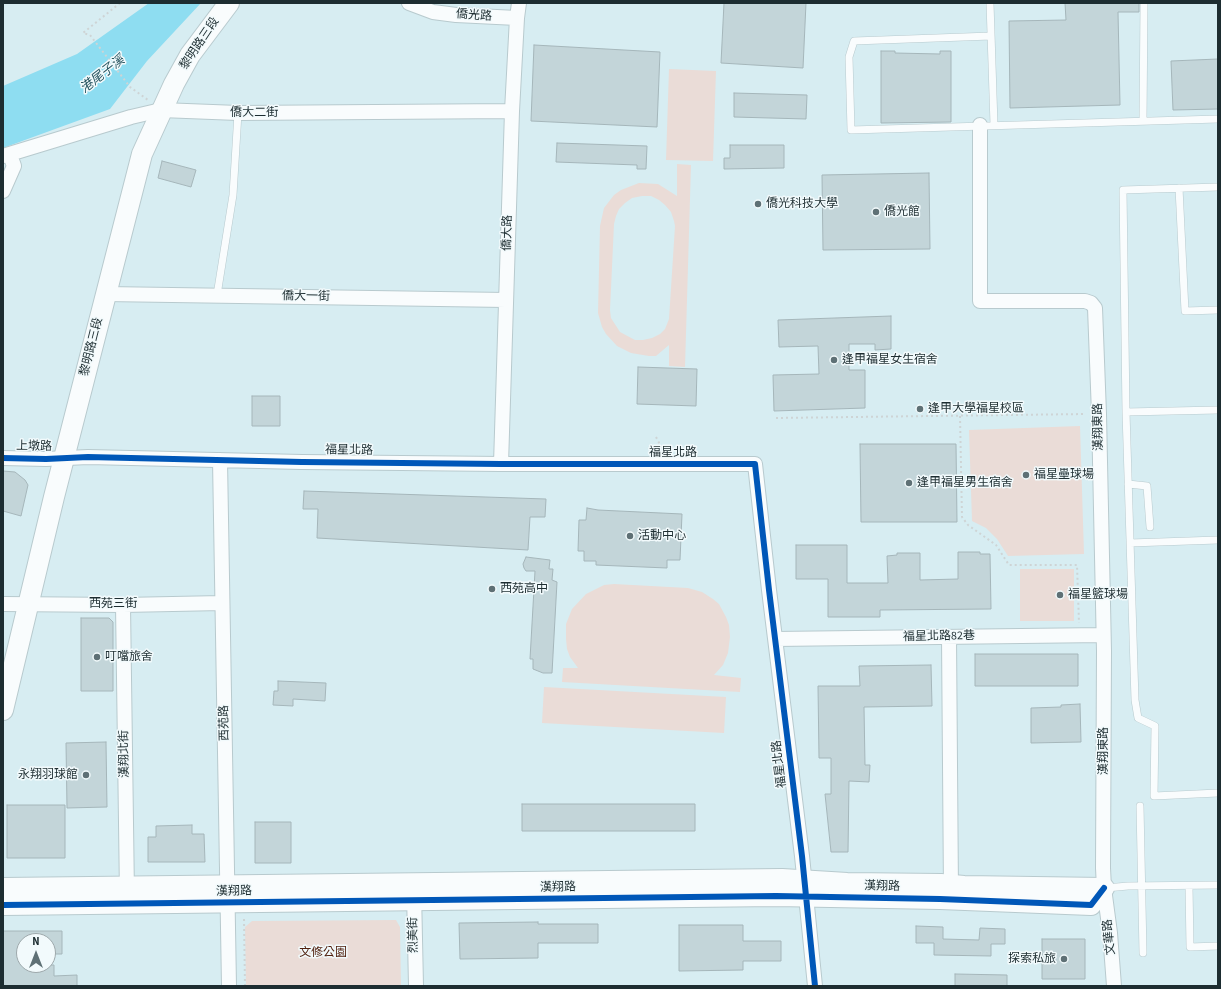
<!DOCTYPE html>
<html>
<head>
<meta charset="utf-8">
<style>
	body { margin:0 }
	#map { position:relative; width:1221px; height:989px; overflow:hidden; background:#d7edf2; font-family:"Source Sans 3",sans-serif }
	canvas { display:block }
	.frame { position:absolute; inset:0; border:4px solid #1d2d31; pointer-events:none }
	.north { position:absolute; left:16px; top:933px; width:40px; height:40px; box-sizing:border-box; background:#f2fafc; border:1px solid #9da8ab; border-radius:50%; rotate:0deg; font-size:11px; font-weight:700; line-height:16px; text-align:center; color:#1d2d31 }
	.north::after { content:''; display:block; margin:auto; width:14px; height:18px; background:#5e7075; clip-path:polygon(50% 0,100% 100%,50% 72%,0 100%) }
</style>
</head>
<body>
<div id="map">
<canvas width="1221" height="989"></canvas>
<div class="frame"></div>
<div class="north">N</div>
</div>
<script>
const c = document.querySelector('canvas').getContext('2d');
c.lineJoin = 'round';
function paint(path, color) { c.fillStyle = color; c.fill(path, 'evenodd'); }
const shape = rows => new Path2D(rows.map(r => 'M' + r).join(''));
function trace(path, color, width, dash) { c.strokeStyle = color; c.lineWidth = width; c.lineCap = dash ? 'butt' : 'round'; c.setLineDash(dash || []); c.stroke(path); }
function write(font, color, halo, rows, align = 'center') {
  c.font = font + ' "Source Sans 3","Noto Sans TC",sans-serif'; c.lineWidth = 3; c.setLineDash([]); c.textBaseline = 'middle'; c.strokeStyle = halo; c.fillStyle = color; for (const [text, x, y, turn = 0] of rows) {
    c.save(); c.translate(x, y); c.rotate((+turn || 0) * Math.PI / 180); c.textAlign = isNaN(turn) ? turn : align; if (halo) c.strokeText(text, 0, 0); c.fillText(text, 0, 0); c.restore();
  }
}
paint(shape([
	[669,69,716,71,713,161,666,160],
	[677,164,691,165,685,367,669,366,669,345,656,356,649,356,631,353,617,346,606,334,602,327,598,313,600,226,604,208,614,195,621,190,639,183,658,184,677,196],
	[642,196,651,196,659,200,665,205,671,212,674,221,675,226,669,319,665,329,660,334,652,338,643,340,635,340,620,332,611,318,610,310,614,224,616,216,619,209,625,203,632,198],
	[1080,426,1084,554,1008,556,997,539,986,528,972,521,969,430],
	[1020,569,1074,569,1074,621,1020,621],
	[614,584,688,588,702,592,713,599,719,604,726,617,729,625,730,637,728,653,723,665,714,675,741,678,740,692,562,682,563,668,578,668,570,657,567,649,566,639,566,624,572,609,586,594,604,585],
	[544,687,726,697,724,733,542,723],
	[396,920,400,927,401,986,246,986,245,927,252,921]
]), '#eadcd7');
paint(shape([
	[149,3,201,3,147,61,110,109,3,148,3,86,77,54]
]), '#8eddf1');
const building = shape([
	[724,3,806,3,803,68,721,63,724,3],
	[1065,3,1139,3,1139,12,1118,12,1120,105,1010,108,1009,21,1066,20,1065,3],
	[534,45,660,52,657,127,531,121,534,45],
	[881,51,895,51,895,53,940,54,940,51,951,51,951,122,881,123,881,51],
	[1218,59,1218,109,1173,110,1171,61,1218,59],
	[734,93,807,95,806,119,734,117,734,93],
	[557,143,647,146,646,169,637,169,637,165,556,162,557,143],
	[730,145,784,145,784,168,724,169,724,158,730,158,730,145],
	[162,161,196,170,191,187,158,178,162,161],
	[929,173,930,249,823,250,822,175,929,173],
	[891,316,891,349,875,350,875,344,849,344,849,370,865,370,865,408,774,411,773,375,819,374,818,346,779,347,778,320,891,316],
	[638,367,697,369,696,406,637,404,638,367],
	[252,396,280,396,280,426,252,426,252,396],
	[860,444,956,444,957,522,861,522,860,444],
	[3,471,15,472,25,480,28,485,21,516,3,511,3,471],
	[304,491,546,499,545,517,530,517,528,550,317,538,318,509,303,509,304,491],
	[587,508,598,510,682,514,680,560,667,560,667,568,596,565,596,561,584,561,584,551,578,551,579,520,586,520,587,508],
	[796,545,847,545,847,583,888,583,887,556,897,555,897,553,920,553,920,580,958,579,958,552,980,552,980,554,990,554,991,609,880,610,880,617,828,617,828,579,796,579,796,545],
	[526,557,550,560,549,569,553,569,552,580,557,582,552,673,543,673,533,669,533,659,530,659,535,571,526,571,524,568,523,564,526,557],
	[81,618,109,618,113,622,113,691,81,691,81,618],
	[975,654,1078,654,1078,686,975,686,975,654],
	[931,665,932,706,864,707,865,765,870,765,869,782,849,781,848,852,831,852,825,794,831,794,831,758,819,758,818,686,860,686,859,666,931,665],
	[278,681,326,683,325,701,293,699,293,706,273,705,274,691,278,691,278,681],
	[1080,704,1081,742,1031,743,1031,708,1061,707,1061,705,1080,704],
	[106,742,107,807,67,808,66,743,106,742],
	[522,804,695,804,695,831,522,831,522,804],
	[7,805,65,805,65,858,7,858,7,805],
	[255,822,291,822,291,863,255,863,255,822],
	[192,825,192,834,204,834,205,862,148,862,148,837,156,837,156,826,192,825],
	[538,922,538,924,598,924,598,943,538,943,538,958,460,959,459,923,538,922],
	[679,925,743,925,743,941,781,941,781,961,743,961,743,970,679,971,679,925],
	[916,926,943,927,943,939,979,940,980,928,1005,929,1005,944,991,944,991,956,934,955,934,943,916,943,916,926],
	[3,931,62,931,62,954,48,954,48,941,24,941,24,965,54,965,54,976,77,975,77,986,3,986,3,931],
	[1042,939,1085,939,1085,979,1042,979,1042,939],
	[955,974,1007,975,1007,986,955,986,955,974]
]);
paint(building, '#c3d5d9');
trace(building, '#a5b6ba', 1);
const lane = shape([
	[990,3,994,125],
	[991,36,854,41,849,57,851,130,1218,119],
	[1143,121,1144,3],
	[1218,187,1123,190,1126,412,1135,700,1138,718,1155,726,1154,796,1218,793],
	[1179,188,1185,311,1218,310],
	[217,295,233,195,238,113],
	[1126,412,1218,410],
	[1128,484,1147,486,1150,527],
	[1130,543,1218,540],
	[1140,806,1143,953],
	[1189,886,1190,947,1218,946],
	[1106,888,1128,886,1218,885]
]);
const street = shape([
	[409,3,433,12,456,15,517,18],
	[980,125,980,301,1085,301,1091,303,1095,308,1099,414,1104,651,1103,868,1104,888,1110,933,1114,986],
	[3,156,131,117,161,110,238,113,512,111],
	[3,191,14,166,10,155],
	[105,294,506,300],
	[3,458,46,459,88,457,302,462,501,464,755,464,769,590,802,856,815,986],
	[220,460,229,986],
	[501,464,512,111,517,18,519,3],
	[3,604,123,605,222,603],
	[123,605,127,895],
	[949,637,951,893],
	[775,639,1103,635],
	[414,892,416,986]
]);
const secondary = shape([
	[3,710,54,497,142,154,174,84,190,55,229,3],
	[3,888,782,879,847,883,941,884,964,886,1104,888],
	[3,905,776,896,940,899,1091,905,1104,888]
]);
trace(lane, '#b8cace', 8);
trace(street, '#b8cace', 16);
trace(secondary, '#b8cace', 22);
trace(shape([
	[120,3,83,33,90,35,130,87,148,100],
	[960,416,962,517,968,525,996,545,1009,565,1077,565,1079,623],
	[776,418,1086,414],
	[656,437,664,452],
	[244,919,245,986]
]), '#ced4d5', 2, [2, 3]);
trace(lane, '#f9fcfd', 7);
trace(street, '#f9fcfd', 14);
trace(secondary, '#f9fcfd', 20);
trace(shape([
	[3,458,46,459,88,457,302,462,501,464,755,464,769,590,802,856,815,986],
	[3,905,776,896,940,899,1091,905,1104,888]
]), '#0057b8', 6);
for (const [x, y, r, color] of [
	[758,204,4,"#5e7075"],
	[876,212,4,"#5e7075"],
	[834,360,4,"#5e7075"],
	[920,409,4,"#5e7075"],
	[1026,475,4,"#5e7075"],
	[909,483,4,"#5e7075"],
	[630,536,4,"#5e7075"],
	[492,589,4,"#5e7075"],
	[1060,595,4,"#5e7075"],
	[97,657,4,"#5e7075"],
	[86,775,4,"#5e7075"],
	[1064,959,4,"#5e7075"]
]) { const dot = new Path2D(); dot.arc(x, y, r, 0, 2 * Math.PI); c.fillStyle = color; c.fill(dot); trace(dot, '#f2fafc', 1.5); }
write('12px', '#1d2d31', '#f2fafc', [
	["僑光路",474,16,4],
	["黎明路三段",200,44,-56],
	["僑大二街",254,113],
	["僑大路",508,233,-88],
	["僑大一街",306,297,1],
	["黎明路三段",92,347,-76],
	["漢翔東路",1099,427,-91],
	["上墩路",34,447,1],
	["福星北路",349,451,1],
	["福星北路",673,453],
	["西苑三街",113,604],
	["福星北路82巷",939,637,-1],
	["西苑路",225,723,-91],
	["漢翔東路",1104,751,-90],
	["漢翔北街",125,754,-91],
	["福星北路",780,764,-97],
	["漢翔路",882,887,1],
	["漢翔路",558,888,-1],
	["漢翔路",234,892,-1],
	["烈美街",414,935,-91],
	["文華路",1110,937,-96]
]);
write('12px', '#1d2d31', '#f2fafc', [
	["僑光科技大學",766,204],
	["僑光館",884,212],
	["逢甲福星女生宿舍",842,360],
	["逢甲大學福星校區",928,409],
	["福星壘球場",1034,475],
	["逢甲福星男生宿舍",917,483],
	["活動中心",638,536],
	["西苑高中",500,589],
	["福星籃球場",1068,595],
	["叮噹旅舍",105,657],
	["永翔羽球館",78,775,"right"],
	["探索私旅",1056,959,"right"]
], 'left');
write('12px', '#51200e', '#f2fafc', [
	["文修公園",323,953]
]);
write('italic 13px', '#2a5762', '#f2fafc', [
	["港尾子溪",103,75,-38]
]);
</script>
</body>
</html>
